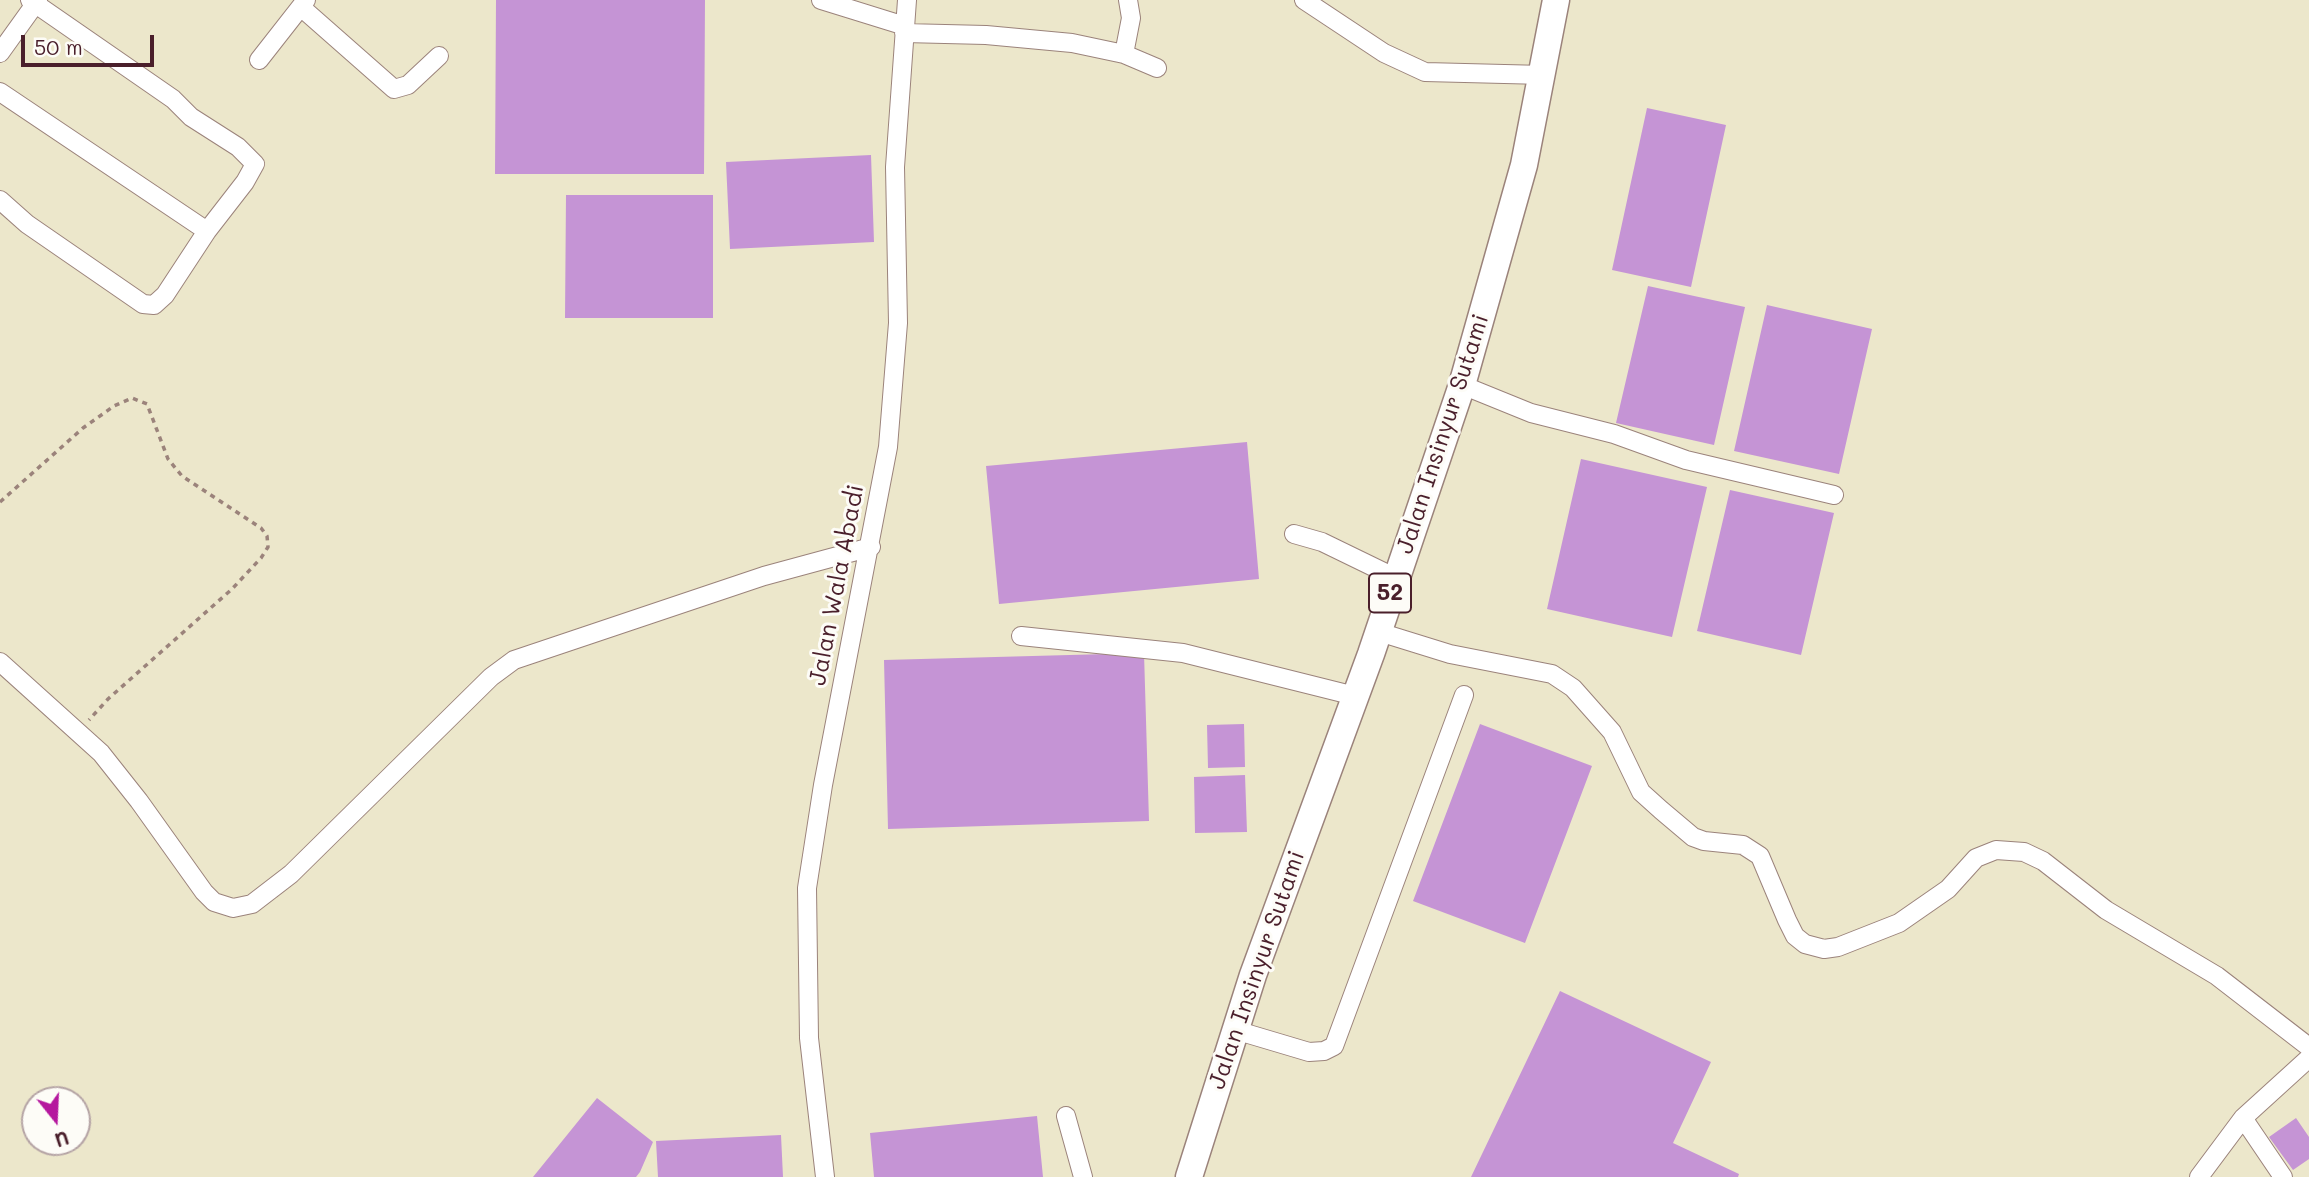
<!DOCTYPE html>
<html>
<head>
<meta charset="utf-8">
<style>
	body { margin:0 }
	#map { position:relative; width:2309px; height:1177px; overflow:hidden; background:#ece7cb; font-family:Mali,sans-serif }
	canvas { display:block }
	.north { position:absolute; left:21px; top:1086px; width:70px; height:70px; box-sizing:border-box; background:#fdfcf7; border:2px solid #b5a4a5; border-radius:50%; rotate:162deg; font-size:19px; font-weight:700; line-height:28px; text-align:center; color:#4a1f2b }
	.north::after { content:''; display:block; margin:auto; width:24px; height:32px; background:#b5179e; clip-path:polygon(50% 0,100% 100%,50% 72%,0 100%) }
	.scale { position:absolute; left:21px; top:35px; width:133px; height:32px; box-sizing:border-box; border:4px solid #4a1f2b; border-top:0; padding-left:9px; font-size:21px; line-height:24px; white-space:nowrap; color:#4a1f2b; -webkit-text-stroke:5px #fdfcf7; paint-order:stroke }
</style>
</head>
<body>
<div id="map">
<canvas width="2309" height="1177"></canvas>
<div class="north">U</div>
<div class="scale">50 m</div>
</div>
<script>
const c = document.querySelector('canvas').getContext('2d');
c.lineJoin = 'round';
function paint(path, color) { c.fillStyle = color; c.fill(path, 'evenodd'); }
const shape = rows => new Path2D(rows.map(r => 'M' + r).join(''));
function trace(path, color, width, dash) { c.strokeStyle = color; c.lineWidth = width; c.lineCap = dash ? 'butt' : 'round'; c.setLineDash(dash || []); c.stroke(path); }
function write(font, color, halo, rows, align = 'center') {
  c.font = font + ' Mali,sans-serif'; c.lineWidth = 6; c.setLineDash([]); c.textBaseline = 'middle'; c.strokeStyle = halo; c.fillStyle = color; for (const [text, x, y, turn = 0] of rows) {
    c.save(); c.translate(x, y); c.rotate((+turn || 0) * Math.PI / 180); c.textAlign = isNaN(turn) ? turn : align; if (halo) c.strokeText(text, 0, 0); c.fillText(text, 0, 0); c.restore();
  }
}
paint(shape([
	[496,0,705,0,704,174,495,174],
	[1647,108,1726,125,1691,287,1612,270],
	[871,155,874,242,730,249,726,162],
	[566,195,713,195,713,318,565,318],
	[1648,286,1745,307,1714,445,1616,423],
	[1767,305,1872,329,1839,474,1734,451],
	[1247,442,1259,579,999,604,986,466],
	[1581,459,1707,487,1672,637,1547,609],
	[1730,490,1834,513,1801,655,1697,631],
	[1144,653,1149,821,888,829,884,660],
	[1244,724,1245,767,1208,768,1207,725],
	[1480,724,1592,766,1525,943,1413,901],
	[1245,775,1247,832,1195,833,1194,777],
	[1560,991,1711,1062,1673,1143,1739,1174,1738,1177,1471,1177],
	[597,1098,653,1142,640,1172,636,1177,533,1177],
	[1037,1116,1043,1177,874,1177,870,1133],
	[2296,1118,2309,1137,2309,1159,2293,1170,2269,1137],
	[781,1135,783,1177,658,1177,656,1141]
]), '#c594d5');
const minor = shape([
	[821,0,905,26],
	[1304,0,1384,53,1425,72,1544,75],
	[302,8,394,89,408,85,439,56],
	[904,33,986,35,1072,43,1124,54,1157,68],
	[0,53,38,0],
	[1124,54,1131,18,1128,0],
	[259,60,306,0],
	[0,92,207,231],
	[0,200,27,224,143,304,154,305,165,295,207,231,245,182,255,164,238,147,191,117,173,99,30,0],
	[1462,385,1531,413,1614,434,1686,460,1834,495],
	[1294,534,1322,542,1394,577],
	[1379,632,1450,654,1552,674,1573,688,1612,732,1641,792,1661,810,1693,837,1704,841,1743,845,1760,856,1787,920,1795,936,1805,944,1824,949,1838,947,1899,923,1948,889,1976,858,1996,850,2024,852,2043,861,2106,910,2217,976,2309,1047],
	[1021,636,1183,653,1355,696],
	[0,662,101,753,139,801,204,892,214,902,233,908,252,904,291,874,491,677,514,660,764,576,871,547],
	[1235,1030,1309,1052,1324,1051,1334,1046,1464,695],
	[1066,1116,1083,1177],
	[2243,1118,2283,1177],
	[825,1177,809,1038,807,888,823,785,888,447,898,323,895,167,907,0],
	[2199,1177,2243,1118,2309,1058]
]);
const highway = shape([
	[1189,1177,1253,975,1371,654,1462,385,1524,165,1556,0]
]);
trace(minor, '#9b837b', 20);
trace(highway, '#9b837b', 29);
trace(shape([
	[0,502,83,428,114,406,132,398,147,404,168,459,182,476,261,528,267,536,268,547,261,558,232,589,108,699,89,720]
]), '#9b837b', 3.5, [5, 5]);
trace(minor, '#fff', 18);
trace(highway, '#fff', 26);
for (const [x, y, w] of [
	[1390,593,42]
]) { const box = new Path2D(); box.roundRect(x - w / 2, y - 19.5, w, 39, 5); c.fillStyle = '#fdfcf7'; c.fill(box); trace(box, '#4a1f2b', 2); }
write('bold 23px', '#4a1f2b', null, [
	["52",1390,593]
]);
write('24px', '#4a1f2b', '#fdfcf7', [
	["Jalan Insinyur Sutami",1443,434,-72],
	["Jalan Wala Abadi",837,585,-79],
	["Jalan Insinyur Sutami",1257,970,-71]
]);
</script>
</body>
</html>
